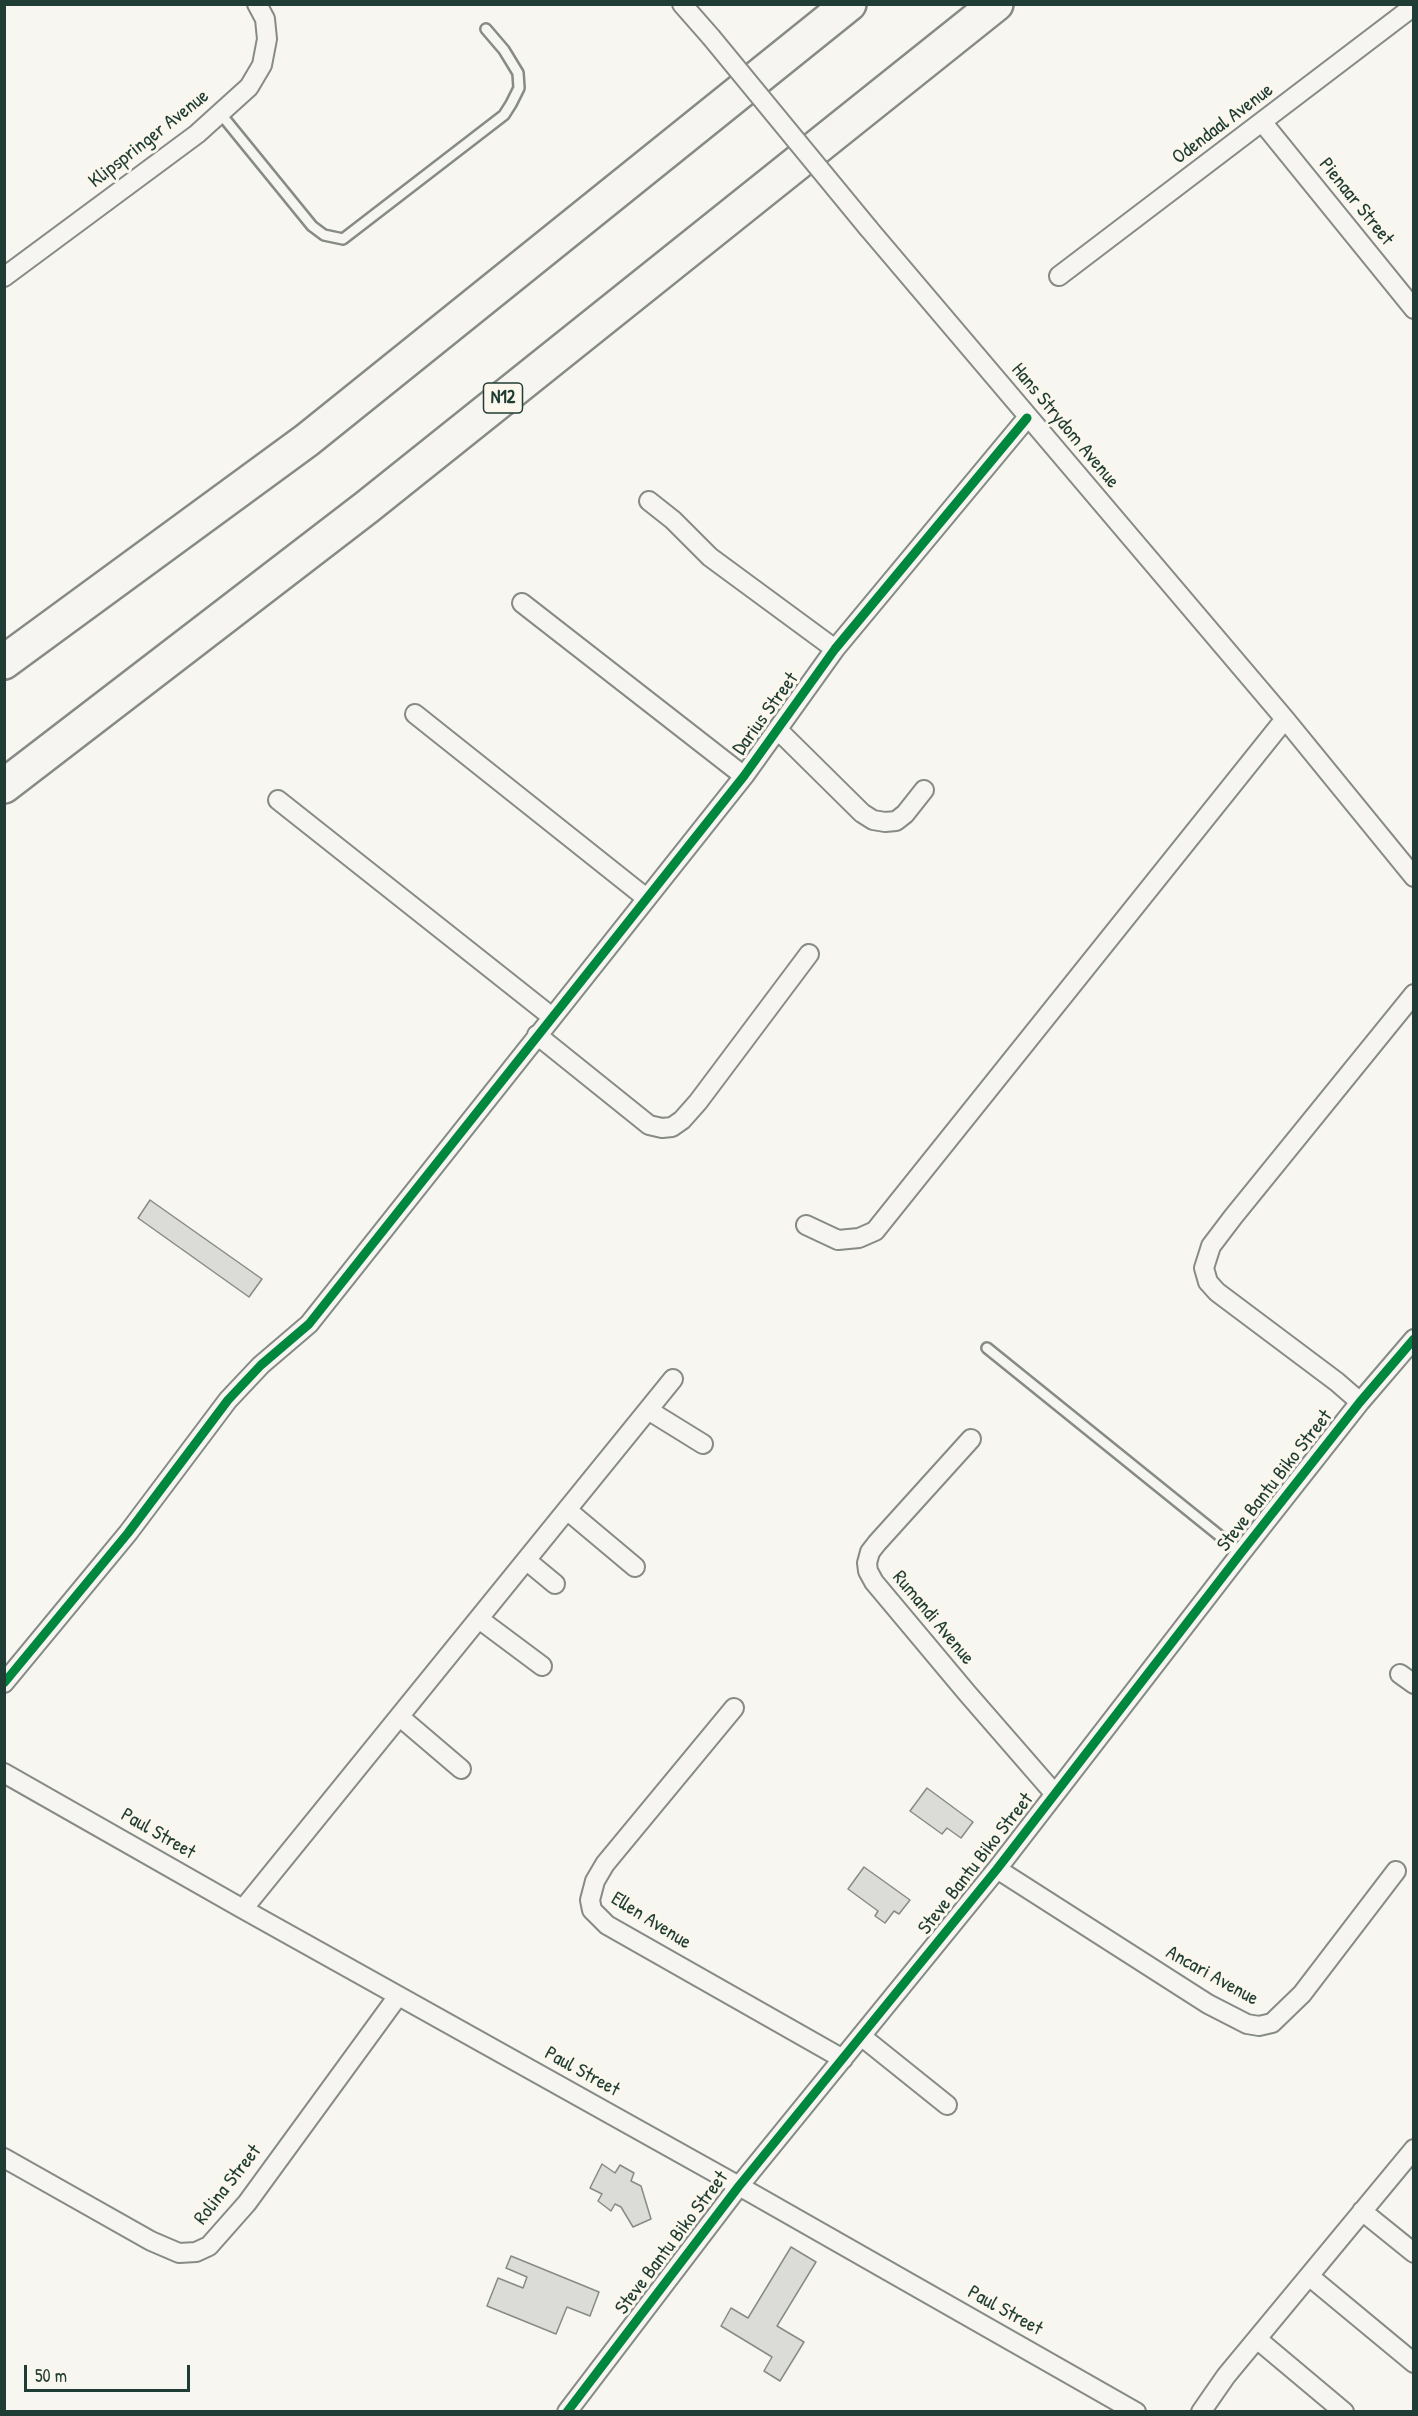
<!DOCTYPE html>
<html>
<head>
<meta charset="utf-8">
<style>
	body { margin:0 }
	#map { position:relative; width:1418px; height:2416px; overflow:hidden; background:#f8f6f0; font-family:"Patrick Hand",sans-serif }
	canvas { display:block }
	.frame { position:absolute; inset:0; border:6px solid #1f3d34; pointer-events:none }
	.scale { position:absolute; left:24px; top:2365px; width:166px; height:27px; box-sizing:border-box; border:3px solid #1f3d34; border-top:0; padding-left:8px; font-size:18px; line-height:21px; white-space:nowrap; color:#1f3d34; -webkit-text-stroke:4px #fbf7ec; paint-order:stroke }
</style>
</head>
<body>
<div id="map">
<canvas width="1418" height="2416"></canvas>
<div class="frame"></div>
<div class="scale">50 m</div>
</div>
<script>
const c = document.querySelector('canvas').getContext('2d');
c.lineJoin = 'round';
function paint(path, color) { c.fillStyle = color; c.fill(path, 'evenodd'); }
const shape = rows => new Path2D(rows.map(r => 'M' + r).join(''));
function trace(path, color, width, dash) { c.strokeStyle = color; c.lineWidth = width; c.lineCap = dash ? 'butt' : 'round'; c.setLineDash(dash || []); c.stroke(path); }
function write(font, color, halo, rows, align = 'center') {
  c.font = font + ' "Patrick Hand",sans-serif'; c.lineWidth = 6; c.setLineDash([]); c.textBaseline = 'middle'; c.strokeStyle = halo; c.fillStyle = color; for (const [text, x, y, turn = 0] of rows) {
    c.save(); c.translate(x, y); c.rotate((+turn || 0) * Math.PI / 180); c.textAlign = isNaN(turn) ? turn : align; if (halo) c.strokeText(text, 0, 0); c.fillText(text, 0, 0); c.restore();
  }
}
const building = shape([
	[150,1200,262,1279,249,1297,138,1218,150,1200],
	[927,1788,973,1822,961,1838,947,1828,942,1834,910,1811,927,1788],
	[864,1867,910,1900,899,1914,894,1911,885,1923,875,1916,878,1911,848,1889,864,1867],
	[602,2164,615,2173,620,2165,634,2173,631,2181,641,2186,651,2219,633,2227,621,2207,615,2204,611,2211,598,2201,602,2194,590,2188,602,2164],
	[791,2247,816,2262,777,2326,804,2342,780,2381,764,2371,772,2357,721,2326,731,2308,748,2318,791,2247],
	[511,2256,599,2292,590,2316,567,2307,556,2334,487,2306,498,2278,523,2288,527,2277,506,2268,511,2256]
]);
paint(building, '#dbdbd7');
trace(building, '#868b86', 1.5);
const service = shape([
	[220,113,312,226,324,235,343,239,504,115,511,104,519,88,518,73,504,50,486,29],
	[987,1348,1241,1553]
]);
const minor = shape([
	[682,4,711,37],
	[1263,123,1414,309],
	[869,229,1285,719,1414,877],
	[1059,276,1414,6],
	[4,277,197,134,249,87,262,65,267,39,265,19,257,4],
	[649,501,673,520,710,557,835,649],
	[522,603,744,776],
	[415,714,645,897],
	[778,730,862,813,873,820,885,822,896,821,905,814,924,790],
	[278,800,552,1017],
	[537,1035,649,1125,662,1128,672,1127,682,1120,698,1102,809,954],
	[806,1225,838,1240,859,1238,875,1231,1285,719],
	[1360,1402,1337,1382,1217,1292,1208,1282,1204,1268,1211,1246,1233,1217,1414,994],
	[648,1410,703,1444],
	[971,1439,877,1543,870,1552,867,1563,868,1571,874,1582,967,1693,1054,1793],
	[567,1510,635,1567],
	[526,1560,555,1584],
	[479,1619,542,1666],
	[1400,1674,1414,1684],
	[4,1683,128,1533,228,1400,261,1365,309,1324,744,776,835,649,1027,418],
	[734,1708,605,1864,595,1881,590,1900,592,1910,607,1925,843,2059],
	[400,1717,461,1769],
	[4,1773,243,1909,739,2186,1136,2412],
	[997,1869,1208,2004,1247,2024,1259,2026,1272,2023,1302,1994,1396,1871],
	[243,1909,673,1379],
	[861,2036,947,2105],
	[4,2158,151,2241,179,2253,196,2252,209,2246,247,2203,398,1996],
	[1362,2211,1414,2253],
	[1309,2276,1414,2363],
	[1257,2339,1344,2412],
	[567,2412,739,2186,997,1869,1241,1553,1360,1402,1414,1339],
	[1201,2412,1226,2376,1414,2149]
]);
const motorway = shape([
	[4,662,307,440,849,4],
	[4,786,367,507,996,4]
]);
trace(service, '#868b86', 14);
trace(minor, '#868b86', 22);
trace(motorway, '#868b86', 38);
trace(service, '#f6f5f1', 9);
trace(minor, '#f6f5f1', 18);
trace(motorway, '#f6f5f1', 33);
const minorBridge = shape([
	[711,37,869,229]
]);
trace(minorBridge, '#868b86', 22, []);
trace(minorBridge, '#f6f5f1', 18);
trace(shape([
	[4,1683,128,1533,228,1400,261,1365,309,1324,744,776,835,649,1027,418],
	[567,2412,739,2186,997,1869,1241,1553,1360,1402,1414,1339]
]), '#00873e', 9);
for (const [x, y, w] of [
	[503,398,39]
]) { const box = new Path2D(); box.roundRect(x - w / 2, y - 15, w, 30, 4.5); c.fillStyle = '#fbf7ec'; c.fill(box); trace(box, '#1f3d34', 1.5); }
write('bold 18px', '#1f3d34', null, [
	["N12",503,398]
]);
write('20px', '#1f3d34', '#fbf7ec', [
	["Odendaal Avenue",1223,124,-37],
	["Klipspringer Avenue",149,139,-38],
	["Pienaar Street",1356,202,51],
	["Hans Strydom Avenue",1065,426,50],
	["Darius Street",766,714,-54],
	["Steve Bantu Biko Street",1275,1481,-52],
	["Rumandi Avenue",933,1618,50],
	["Paul Street",158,1834,30],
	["Steve Bantu Biko Street",976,1864,-52],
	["Ellen Avenue",651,1921,32],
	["Ancari Avenue",1212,1976,29],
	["Paul Street",582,2072,29],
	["Rolina Street",228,2185,-52],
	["Steve Bantu Biko Street",672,2243,-53],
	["Paul Street",1005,2311,29]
]);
</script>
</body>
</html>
